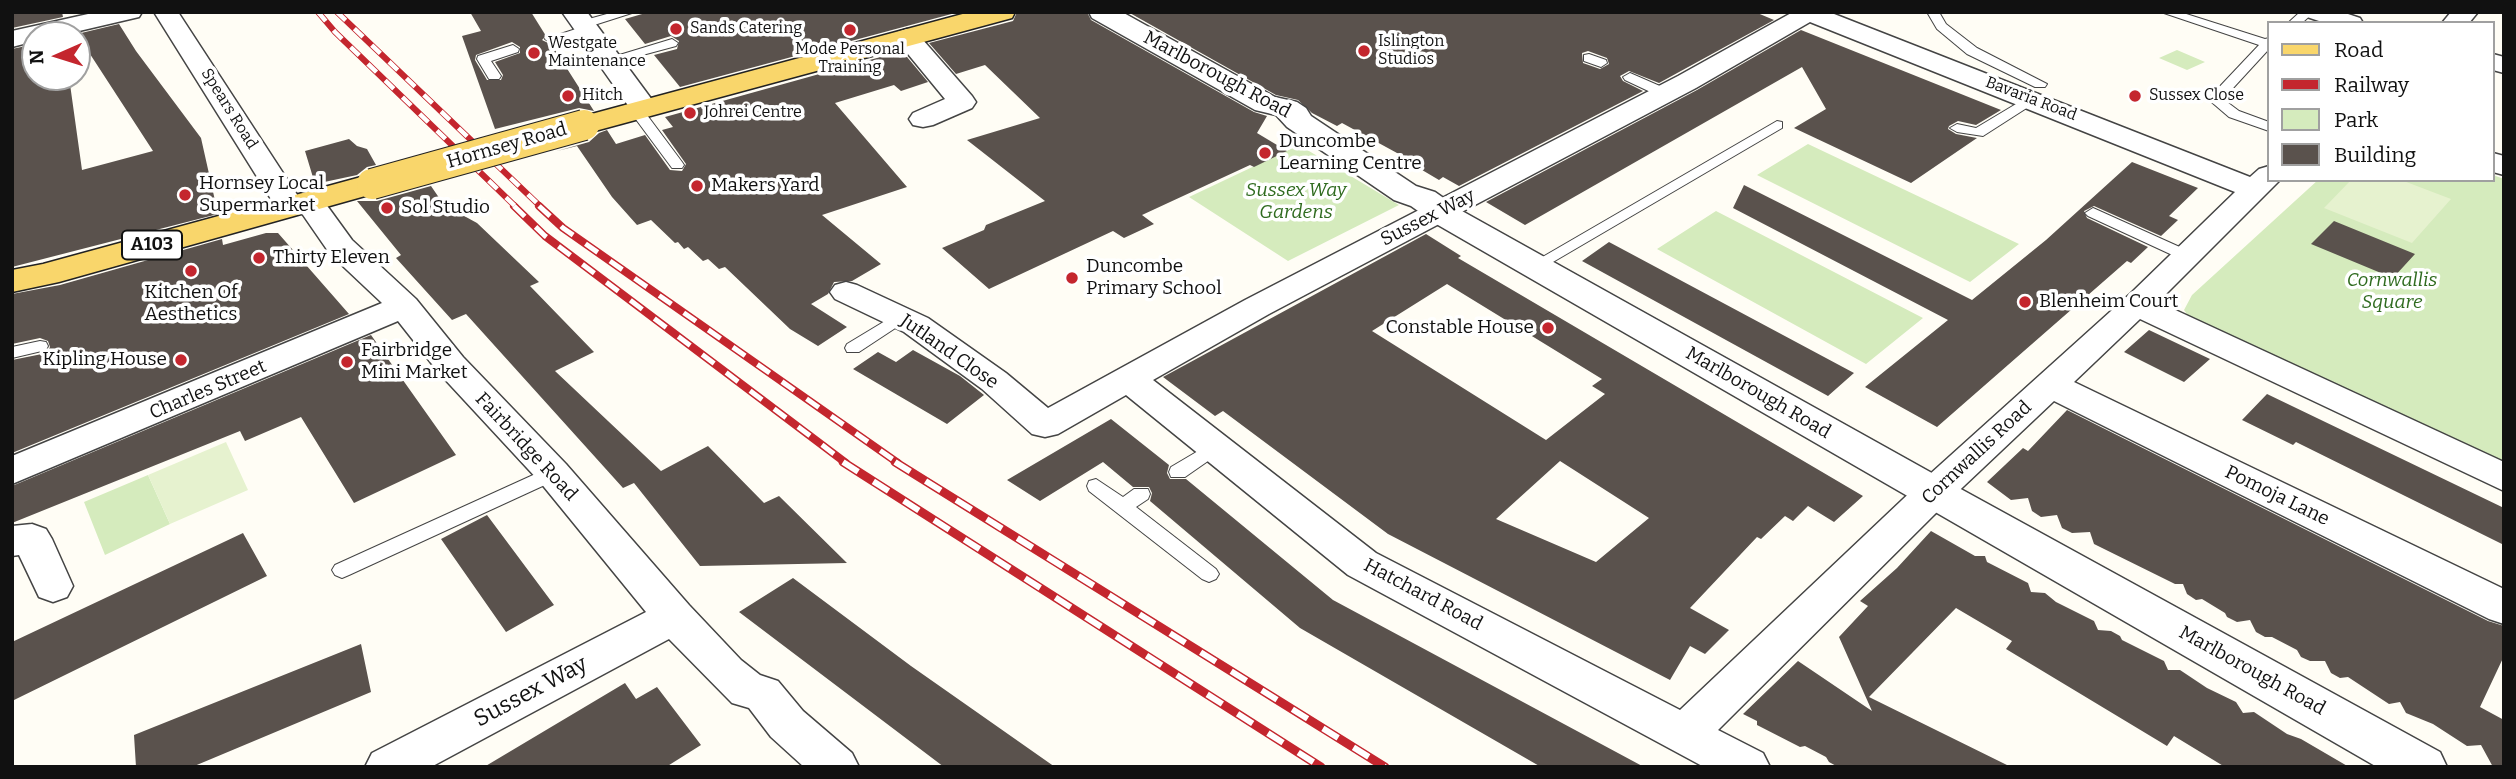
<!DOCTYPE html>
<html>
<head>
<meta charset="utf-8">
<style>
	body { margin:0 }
	#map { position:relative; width:2516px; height:779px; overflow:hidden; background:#fffdf5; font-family:Bitter,serif }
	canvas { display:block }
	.frame { position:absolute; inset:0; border:14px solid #111; pointer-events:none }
	.legend { position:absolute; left:2267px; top:21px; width:228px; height:161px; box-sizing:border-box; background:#fff; border:2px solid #a0a0a0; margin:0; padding:9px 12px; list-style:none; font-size:21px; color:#111 }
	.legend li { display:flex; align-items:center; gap:14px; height:35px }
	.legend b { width:35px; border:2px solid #a0a0a0 }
	.north { position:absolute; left:21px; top:21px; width:70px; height:70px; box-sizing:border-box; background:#fff; border:2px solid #a0a0a0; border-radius:50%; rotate:267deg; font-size:19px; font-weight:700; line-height:28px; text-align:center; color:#111 }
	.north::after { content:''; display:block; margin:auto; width:24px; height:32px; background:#c4262e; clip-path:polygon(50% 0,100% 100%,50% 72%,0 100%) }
</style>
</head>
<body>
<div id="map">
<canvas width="2516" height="779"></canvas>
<div class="frame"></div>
<ul class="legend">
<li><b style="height:9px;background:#f9d66b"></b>Road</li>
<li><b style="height:9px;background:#c4262e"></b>Railway</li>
<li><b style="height:19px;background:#d5ebbd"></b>Park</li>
<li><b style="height:19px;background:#5a524d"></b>Building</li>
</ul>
<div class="north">N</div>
</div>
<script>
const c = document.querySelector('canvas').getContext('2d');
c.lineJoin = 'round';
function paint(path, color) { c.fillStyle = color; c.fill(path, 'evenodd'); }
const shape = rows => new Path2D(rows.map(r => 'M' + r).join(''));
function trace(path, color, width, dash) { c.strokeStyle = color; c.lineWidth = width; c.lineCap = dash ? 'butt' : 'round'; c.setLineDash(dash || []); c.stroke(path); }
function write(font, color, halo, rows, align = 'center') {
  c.font = font + ' Bitter,serif'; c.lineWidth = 7; c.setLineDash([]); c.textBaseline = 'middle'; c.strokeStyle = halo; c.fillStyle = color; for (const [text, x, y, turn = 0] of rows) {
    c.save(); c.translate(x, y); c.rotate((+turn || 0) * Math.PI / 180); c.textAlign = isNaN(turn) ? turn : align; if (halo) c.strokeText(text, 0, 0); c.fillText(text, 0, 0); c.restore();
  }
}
paint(shape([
	[2177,50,2205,62,2187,70,2159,58],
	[1808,144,2019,244,1970,282,1757,175],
	[1299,145,1399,205,1288,261,1189,197],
	[2493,175,2504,179,2504,462,2191,320,2184,310,2192,295,2318,180,2493,180],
	[1716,211,1923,318,1866,364,1657,249],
	[148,475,170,524,105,555,84,502]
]), '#d5ebbd');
paint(shape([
	[2351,180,2401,180,2451,199,2412,243,2324,208],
	[226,442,248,490,170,524,148,475]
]), '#e6f2cf');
paint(shape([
	[12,12,62,12,63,17,12,28],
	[470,12,531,12,546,36,542,40,552,45,594,111,579,108,495,129,462,36,481,31],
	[512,42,520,47,520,53,495,62,503,75,501,80,487,80,475,60,476,55],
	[649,12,959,12,680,87,654,55,677,49,679,41,671,36,645,44,625,19],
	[1017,12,1087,12,1091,20,1254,112,1267,116,1257,133,1287,151,1254,167,1250,165,1142,215,1154,224,1124,238,1113,231,989,289,942,248,984,230,986,225,1045,201,967,140,1040,118,985,65,956,74,929,43,1013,21],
	[1128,12,1755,12,1774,20,1659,83,1629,71,1620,76,1623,81,1643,91,1459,186,1443,177,1439,180,1417,167,1419,165,1342,123,1337,126,1312,113,1298,100,1276,95],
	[1588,51,1607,58,1609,64,1600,69,1583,63,1582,53],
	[119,24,136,51,201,138,218,214,12,267,12,49,35,44,35,77,69,77,82,170,153,151,77,34],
	[1801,30,2001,110,1976,125,1958,121,1949,126,1948,129,1956,134,1977,138,1911,183,1794,128,1826,109,1802,67,1525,225,1486,202,1697,90],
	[902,51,928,82,901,91,894,85,835,103,907,187,822,215,881,264,852,281,834,282,828,294,811,304,847,327,818,346,790,329,725,267,719,269,708,259,703,261,688,247,684,249,678,242,675,243,651,220,637,225,612,197,577,146,557,151,589,142,599,133,607,130,616,144,645,135,670,170,682,171,686,164,662,130,673,127,665,117],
	[349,139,357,146,367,149,376,165,367,167,357,175,315,184,305,151],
	[2132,162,2198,188,2169,216,2178,220,2161,236,2094,206,2084,211,2087,218,2148,247,2131,263,2127,261,1937,427,1865,387,1948,320,1733,208,1744,185,1972,300,2046,240],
	[431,186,444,205,477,223,539,282,530,286,594,352,555,371,661,471,708,446,764,503,779,496,847,563,700,566,634,483,623,488,466,314,452,320,396,258,401,255,357,201,377,201],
	[2334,221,2415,254,2393,278,2311,244],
	[266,233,278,233,349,314,12,453,12,360,47,353,50,347,48,341,40,338,12,344,12,294,60,285,222,239,223,245],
	[1426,234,1461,256,1458,258,1863,496,1834,522,1808,506,1793,521,1785,516,1761,539,1757,537,1690,608,1729,630,1705,654,1690,646,1670,680,1388,534,1223,411,1215,416,1163,377],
	[1447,284,1602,379,1592,386,1605,394,1546,440,1372,331],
	[1560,461,1649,518,1596,562,1496,519],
	[1609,242,1854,373,1828,396,1582,261],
	[2149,330,2210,359,2184,382,2124,352],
	[371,335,456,455,354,503,301,417,245,441,240,431,12,523,12,486],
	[913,350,960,376,984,395,947,424,853,369,878,352,896,362],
	[2267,394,2504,508,2504,545,2296,442,2293,445,2242,420],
	[2067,410,2488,621,2504,626,2504,656,2480,707,2504,720,2504,767,2493,767,2481,745,2467,746,2433,724,2406,713,2400,702,2389,704,2348,677,2340,678,2331,673,2325,661,2310,661,2301,657,2297,650,2272,637,2265,637,2256,632,2250,620,2237,622,2227,617,2225,613,2202,599,2196,600,2187,594,2183,584,2175,584,2094,544,2090,532,2072,533,2062,528,2057,515,2041,517,2032,511,2028,498,2011,500,1987,482,2023,448,2028,451],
	[1111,419,1169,465,1167,473,1170,479,1186,479,1333,600,1644,767,1541,767,1300,628,1150,501,1152,493,1149,487,1133,487,1103,462,1040,501,1007,480],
	[487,515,554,605,506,632,441,539],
	[1931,531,1975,556,1985,556,1987,562,2028,583,2031,592,2045,593,2056,602,2094,621,2098,630,2111,631,2120,636,2122,640,2164,661,2168,670,2180,670,2207,688,2236,702,2243,713,2254,712,2287,734,2301,739,2349,767,2225,767,2174,736,2167,746,2006,649,2012,641,1956,608,1869,697,2011,767,1838,767,1829,762,1826,757,1805,746,1800,747,1757,725,1757,721,1743,714,1798,661,1872,711,1839,637,1868,606,1860,601,1897,568],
	[243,533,267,576,12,701,12,642],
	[793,578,911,666,1055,767,944,767,739,612],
	[361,644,371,692,192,767,136,767,134,735],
	[625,683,636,699,657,687,701,745,666,767,484,767]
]), '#5a524d');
const service = shape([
	[614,12,635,12,588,27,591,30,589,33,551,43,545,39,579,28,576,25,578,22,614,12],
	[1927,12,1939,12,1946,24,1977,48,2047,84,2045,87,2035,87,1967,54,1937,29,1927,12],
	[2161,12,2180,12,2265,39,2269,38,2269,49,2223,99,2239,111,2269,122,2269,131,2229,117,2208,99,2259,45,2161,12],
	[2300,12,2314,12,2302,23,2288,23,2300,12],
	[672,39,678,43,676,46,609,64,603,60,672,39],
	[513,45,519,49,518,52,491,61,501,76,499,79,489,79,477,59,478,56,513,45],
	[1589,54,1606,60,1607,63,1601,67,1584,61,1584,55,1589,54],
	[1630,73,1669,90,1671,93,1664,97,1659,96,1625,80,1623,77,1630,73],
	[2031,95,2038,99,2036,102,1983,136,1957,132,1950,128,1957,124,1976,128,2031,95],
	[636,106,641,107,682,162,684,165,682,168,672,168,629,110,636,106],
	[1777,121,1782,122,1782,128,1541,269,1535,271,1527,266,1777,121],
	[2093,208,2193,253,2195,256,2187,261,2181,259,2088,216,2085,213,2093,208],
	[900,312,908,317,906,321,859,352,847,352,845,348,847,344,900,312],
	[40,341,46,342,48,346,46,350,12,358,12,347,40,341],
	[1215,441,1221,442,1224,447,1221,452,1185,477,1171,477,1169,472,1171,467,1215,441],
	[553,466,560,468,562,473,560,478,349,575,342,578,335,575,332,570,335,565,553,466],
	[1096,479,1123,497,1134,489,1148,489,1150,494,1148,499,1136,507,1216,569,1219,574,1216,579,1209,582,1202,579,1089,491,1087,486,1089,481,1096,479]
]);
const minor = shape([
	[97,12,142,12,139,17,62,35,35,35,35,41,12,47,12,31,97,12],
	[154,12,178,12,298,196,309,193,320,196,352,240,416,299,463,357,566,464,689,605,741,660,760,675,778,681,803,711,852,753,859,767,804,767,771,737,749,708,732,703,669,639,431,767,365,767,372,753,646,612,540,482,439,373,398,321,12,484,12,456,382,303,330,254,301,212,290,215,279,212,154,12],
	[562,12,587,12,658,108,654,114,644,116,634,114,562,12],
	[1793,12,1829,12,2250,177,2259,169,2269,166,2269,180,2279,181,2158,302,2504,462,2504,491,2140,319,2074,382,2504,589,2504,624,2489,619,2054,401,1946,503,1718,730,1763,753,1770,767,1704,767,1348,575,1126,395,1058,434,1045,437,1032,434,982,389,904,332,835,299,830,292,835,285,846,282,857,285,928,318,1006,373,1048,408,1245,300,1678,76,1793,12],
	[1810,22,2235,192,2131,293,1920,483,1680,710,1376,553,1153,380,1269,314,1696,88,1810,22],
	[2304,12,2342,12,2360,18,2363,23,2325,23,2307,17,2304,12],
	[2451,12,2478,12,2469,23,2442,23,2451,12],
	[907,29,916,32,972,96,976,102,972,108,933,125,923,127,913,125,909,119,913,113,945,99,894,37,898,32,907,29],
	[2493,54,2504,57,2504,73,2493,70,2493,54],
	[2493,153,2504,156,2504,175,2493,172,2493,153],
	[32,524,46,529,52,539,73,586,67,597,53,602,39,597,19,555,12,556,12,526,32,524]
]);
const tertiary = shape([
	[1089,12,1122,12,1275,97,1297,102,1306,108,1311,116,1416,186,1435,192,1462,211,1948,482,2440,752,2447,767,2377,767,1438,225,1411,206,1394,200,1287,127,1276,115,1255,110,1092,18,1089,12]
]);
const primary = shape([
	[970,12,1015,12,1012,18,595,131,584,134,573,131,569,125,573,119,970,12],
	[372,174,383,177,388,184,383,191,59,282,12,292,12,270,43,264,372,174]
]);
trace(service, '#444', 2);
trace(minor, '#444', 3);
trace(tertiary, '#444', 3);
trace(primary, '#222', 3);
paint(service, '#fff');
paint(minor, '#fff');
paint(tertiary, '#fff');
paint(primary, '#f9d66b');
const railFar2 = shape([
	[318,12,335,32,516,207],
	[337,12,541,207]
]);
const railFar1 = shape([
	[514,206,545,236,846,463],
	[539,206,563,228,898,463]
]);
const rail = shape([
	[843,462,1321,767],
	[895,462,1385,767]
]);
trace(railFar2, '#c4262e', 6);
trace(railFar1, '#c4262e', 8);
trace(rail, '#c4262e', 9);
trace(railFar2, '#fff', 4.5, [12]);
trace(railFar1, '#fff', 5, [15]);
trace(rail, '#fff', 6, [18]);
const primaryBridge = shape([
	[372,184,584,125]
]);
trace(primaryBridge, '#222', 32, []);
trace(primaryBridge, '#f9d66b', 30);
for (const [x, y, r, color] of [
	[676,29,7,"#c4262e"],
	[850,30,7,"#c4262e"],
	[1364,51,7,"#c4262e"],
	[534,53,7,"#c4262e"],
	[568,96,7,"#c4262e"],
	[2135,96,7,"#c4262e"],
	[690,113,7,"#c4262e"],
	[1265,153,7,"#c4262e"],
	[697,186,7,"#c4262e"],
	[185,195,7,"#c4262e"],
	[387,208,7,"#c4262e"],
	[259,258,7,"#c4262e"],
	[191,271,7,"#c4262e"],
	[1072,278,7,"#c4262e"],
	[2025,302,7,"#c4262e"],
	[1548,328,7,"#c4262e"],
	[181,360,7,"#c4262e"],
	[347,362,7,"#c4262e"]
]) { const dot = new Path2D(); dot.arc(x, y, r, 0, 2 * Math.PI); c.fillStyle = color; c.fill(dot); trace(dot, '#fff', 2.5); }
write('16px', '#111', '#fff', [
	["Sands Catering",690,29],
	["Islington",1378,42],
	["Studios",1378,60],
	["Westgate",548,44],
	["Maintenance",548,62],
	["Mode Personal",850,50,"center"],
	["Training",850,68,"center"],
	["Hitch",582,96],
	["Sussex Close",2149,96],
	["Johrei Centre",704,113]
], 'left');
write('16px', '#111', '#fff', [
	["Bavaria Road",2031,99,21],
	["Spears Road",229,109,58]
]);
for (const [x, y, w] of [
	[152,245,60]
]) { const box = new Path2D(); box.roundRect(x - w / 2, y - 14.5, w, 29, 5); c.fillStyle = '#fff'; c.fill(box); trace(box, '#111', 2); }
write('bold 18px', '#111', null, [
	["A103",152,245]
]);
write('19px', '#111', '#fff', [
	["Marlborough Road",1217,75,28],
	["Hornsey Road",507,146,-16],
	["Sussex Way",1428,218,-27],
	["Jutland Close",949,352,35],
	["Charles Street",208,390,-23],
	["Marlborough Road",1758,393,30],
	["Fairbridge Road",526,447,47],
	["Cornwallis Road",1977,453,-43],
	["Pomoja Lane",2277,496,26],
	["Hatchard Road",1423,595,28],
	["Marlborough Road",2252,671,29]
]);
write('19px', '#111', '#fff', [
	["Duncombe",1279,142],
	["Learning Centre",1279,164],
	["Hornsey Local",199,184],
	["Supermarket",199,206],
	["Makers Yard",711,186],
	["Sol Studio",401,208],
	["Thirty Eleven",273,258],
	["Duncombe",1086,267],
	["Primary School",1086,289],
	["Kitchen Of",191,293,"center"],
	["Aesthetics",191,315,"center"],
	["Blenheim Court",2039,302],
	["Constable House",1534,328,"right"],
	["Fairbridge",361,351],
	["Mini Market",361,373],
	["Kipling House",167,360,"right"]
], 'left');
write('italic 19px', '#2f6b1f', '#fff', [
	["Sussex Way",1296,191],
	["Gardens",1296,213],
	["Cornwallis",2392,281],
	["Square",2392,303]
]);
write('23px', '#111', '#fff', [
	["Sussex Way",531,692,-28]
]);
</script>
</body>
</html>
